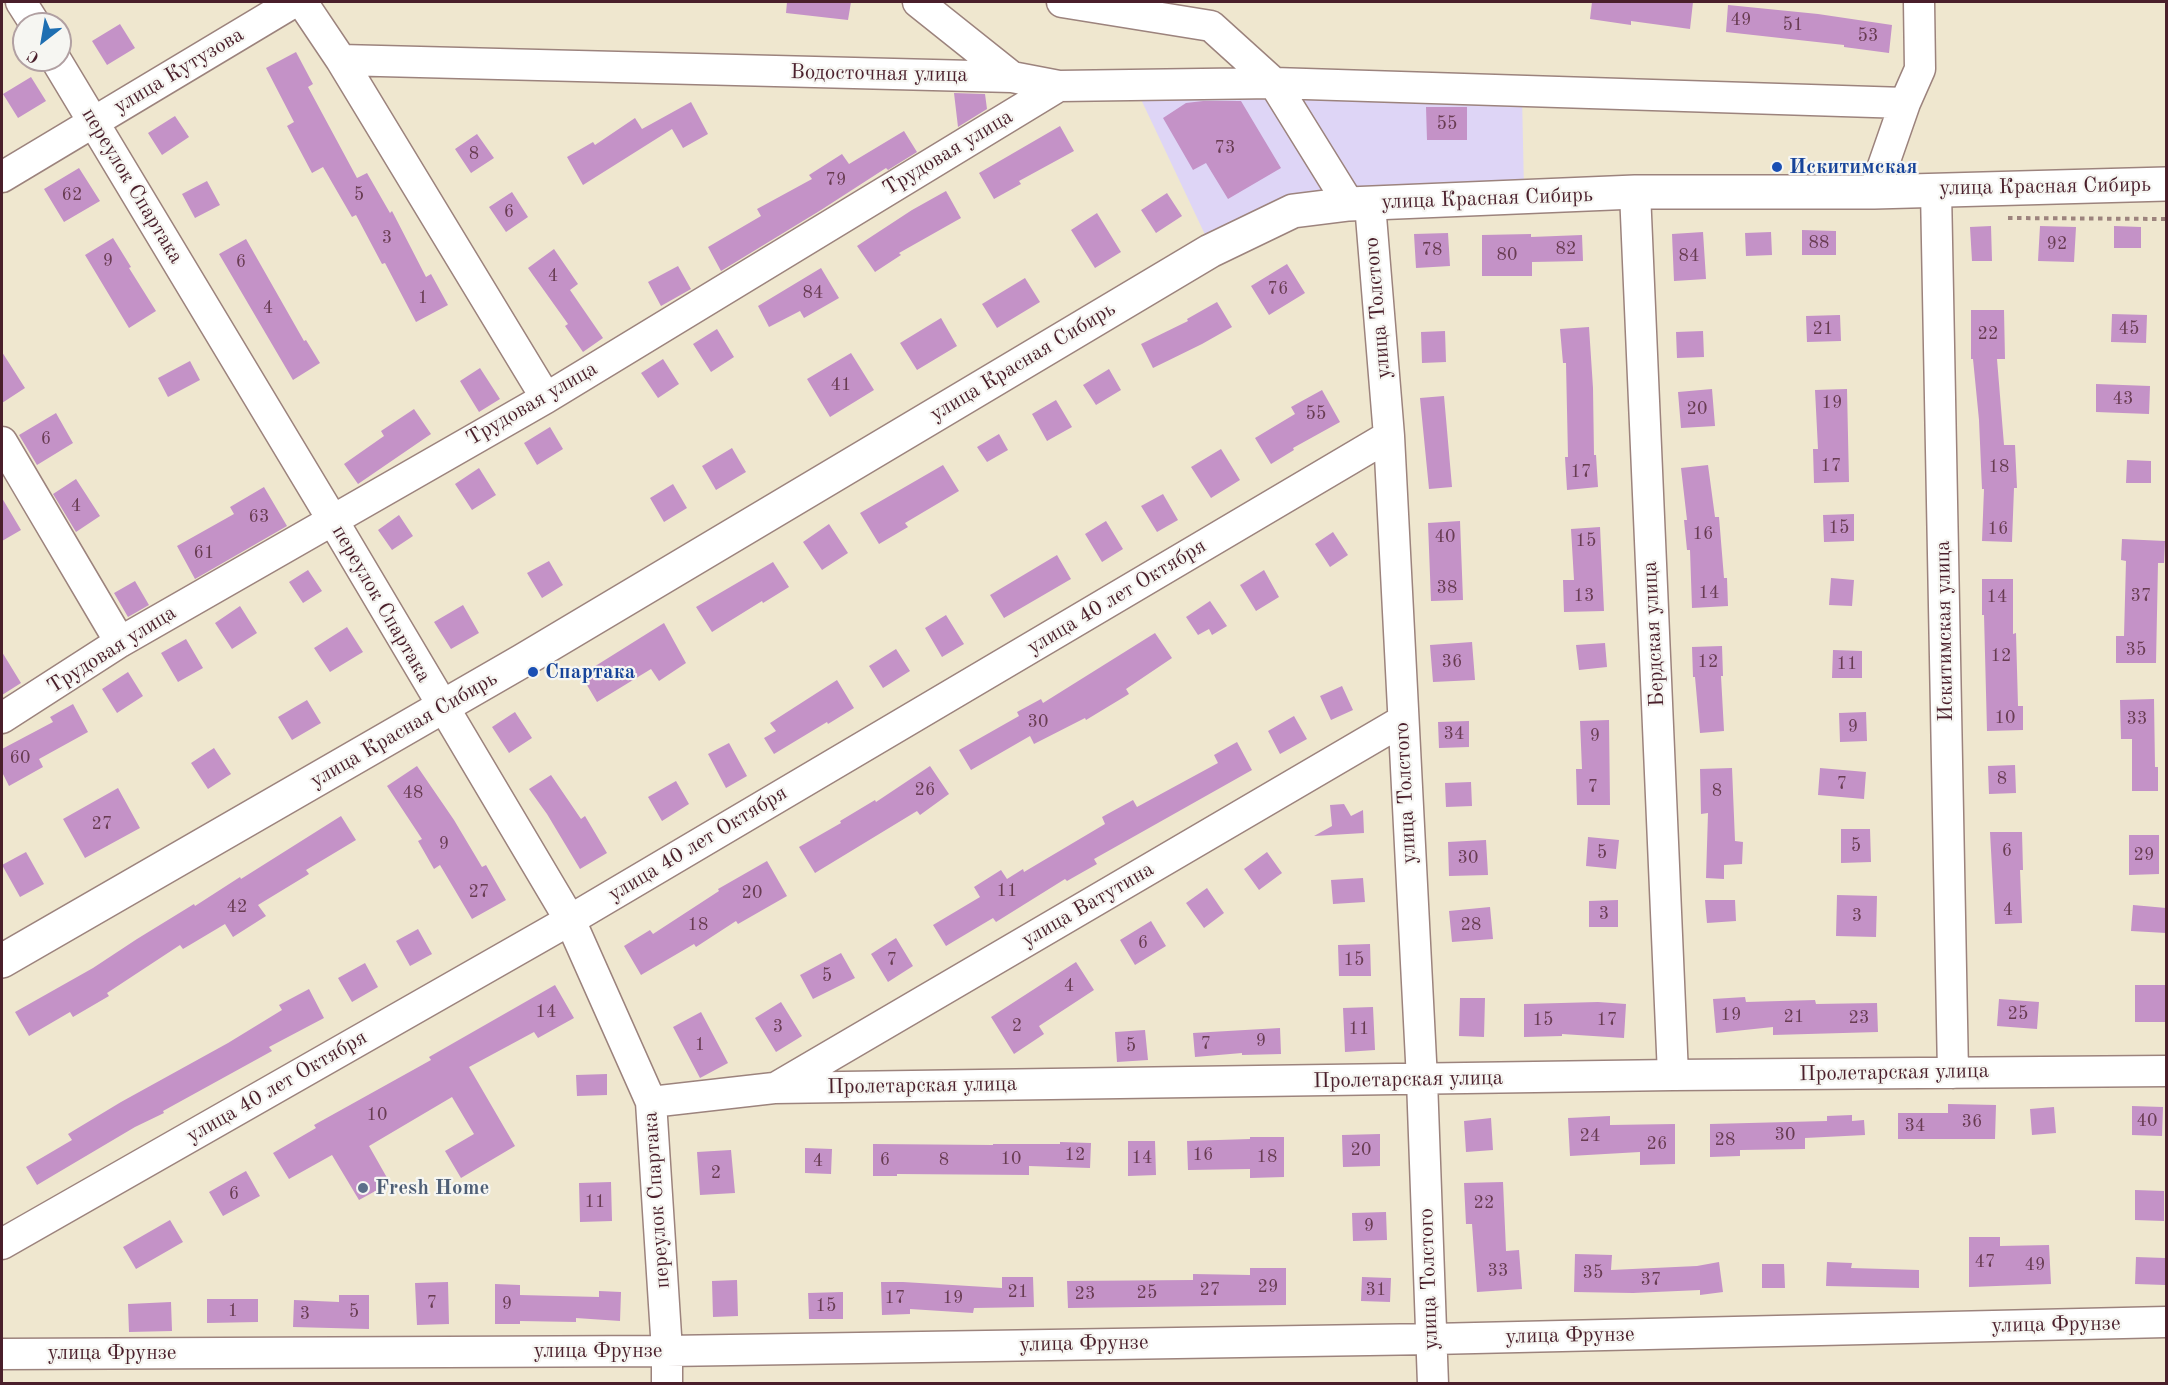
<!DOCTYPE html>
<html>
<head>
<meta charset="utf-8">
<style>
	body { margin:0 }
	#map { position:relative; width:2168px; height:1385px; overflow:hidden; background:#efe7cf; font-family:"Old Standard TT",serif }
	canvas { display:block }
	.frame { position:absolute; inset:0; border:3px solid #4a1f2b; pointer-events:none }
	.north { position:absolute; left:12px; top:12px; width:60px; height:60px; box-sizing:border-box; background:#f6f6f2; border:2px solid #b1a0a2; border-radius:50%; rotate:211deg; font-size:16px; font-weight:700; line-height:24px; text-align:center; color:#4a1f2b }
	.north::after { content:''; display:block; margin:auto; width:21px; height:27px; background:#1f6fb2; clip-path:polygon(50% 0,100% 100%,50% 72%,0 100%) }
</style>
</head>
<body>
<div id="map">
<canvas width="2168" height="1385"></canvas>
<div class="frame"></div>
<div class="north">С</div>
</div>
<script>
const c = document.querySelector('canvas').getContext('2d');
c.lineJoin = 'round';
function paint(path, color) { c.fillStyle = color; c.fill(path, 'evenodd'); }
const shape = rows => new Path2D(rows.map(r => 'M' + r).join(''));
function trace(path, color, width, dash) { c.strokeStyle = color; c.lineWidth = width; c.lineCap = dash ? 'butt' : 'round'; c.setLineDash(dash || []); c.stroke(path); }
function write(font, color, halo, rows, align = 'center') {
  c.font = font + ' "Old Standard TT",serif'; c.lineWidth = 4.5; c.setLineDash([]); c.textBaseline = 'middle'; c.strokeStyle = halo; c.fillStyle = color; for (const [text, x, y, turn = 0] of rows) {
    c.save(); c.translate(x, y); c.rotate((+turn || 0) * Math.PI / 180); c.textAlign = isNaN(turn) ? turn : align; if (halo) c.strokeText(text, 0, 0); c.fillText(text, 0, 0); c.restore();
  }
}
paint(shape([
	[1138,93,1522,95,1524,190,1308,191,1209,243]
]), '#ded5f6');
paint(shape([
	[787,2,851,2,848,20,786,13],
	[1592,2,1693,2,1690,29,1631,21,1631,25,1590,19],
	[1728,5,1818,14,1892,25,1889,53,1844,47,1844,45,1726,32],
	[120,24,135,48,107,65,92,41],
	[296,52,313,84,308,87,357,178,367,173,390,213,392,211,426,277,431,274,448,305,416,322,385,263,382,264,356,215,352,217,323,167,312,173,287,126,294,122,266,68],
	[31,77,46,101,18,118,3,94],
	[954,93,985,94,987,109,958,127],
	[1203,101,1241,101,1281,168,1228,199,1206,163,1193,170,1163,118,1186,103],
	[691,102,708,134,683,148,672,129,583,185,567,157,593,142,595,145,635,118,642,129],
	[1426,107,1467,107,1467,140,1427,140],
	[175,116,189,137,162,155,148,133],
	[1060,126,1074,151,1019,181,1021,184,994,199,979,173],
	[904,131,917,152,888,170,886,168,821,210,721,271,708,247,761,216,757,209,812,179,809,175,842,154,849,164],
	[477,134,494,158,471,173,455,149],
	[79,168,100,201,64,222,44,189],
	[207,181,220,205,195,218,182,194],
	[946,191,961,218,899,253,901,255,875,272,857,246,912,210],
	[512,192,528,217,506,232,489,207],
	[1167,193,1182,216,1156,233,1141,210],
	[1097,213,1121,252,1095,268,1071,230],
	[1991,226,1992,261,1972,261,1970,227],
	[2040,226,2076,227,2074,262,2038,261],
	[2114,226,2141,227,2141,248,2114,248],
	[1802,230,1836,231,1836,255,1802,255],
	[1703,232,1706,279,1674,281,1672,234],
	[1771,232,1772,255,1746,256,1745,233],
	[1448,233,1450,266,1416,268,1414,234],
	[1531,234,1531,237,1582,235,1583,261,1532,262,1532,276,1482,276,1482,235],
	[113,238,131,267,129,268,156,311,129,328,85,255],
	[246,239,304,341,306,340,320,363,293,380,219,254],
	[554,249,578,284,570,290,603,338,583,352,565,326,568,324,528,268],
	[1287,264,1305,293,1269,315,1251,286],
	[678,266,691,289,661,306,648,282],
	[821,268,839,298,804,318,800,311,769,327,758,306],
	[1025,278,1040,302,997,328,982,304],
	[1217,302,1232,327,1202,344,1153,368,1141,344,1188,321,1187,319],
	[1971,310,2004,310,2005,359,1997,359,2004,445,2015,445,2017,488,2014,488,2012,542,1982,541,1984,489,1982,489,1979,420,1973,359,1971,359],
	[2112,314,2147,315,2146,343,2111,342],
	[1840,315,1841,341,1807,342,1806,316],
	[941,318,957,346,917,370,900,343],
	[1589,327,1593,388,1594,455,1596,455,1598,487,1567,490,1565,457,1568,457,1566,363,1563,363,1560,329],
	[717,329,734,357,711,372,693,344],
	[1445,331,1446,362,1422,363,1421,332],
	[1703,331,1704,357,1677,358,1676,332],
	[2,352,25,388,2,403],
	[851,353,874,390,830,417,807,379],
	[663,359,679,384,658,398,641,373],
	[190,361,200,380,168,397,158,378],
	[480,368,500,399,479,412,460,381],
	[1109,369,1121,390,1096,405,1083,385],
	[2096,384,2150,386,2149,414,2096,412],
	[1712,389,1715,426,1681,428,1678,392],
	[1847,389,1849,482,1814,483,1813,449,1818,449,1815,390],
	[1322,390,1340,422,1293,448,1294,450,1271,464,1255,438,1295,414,1291,407],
	[1444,396,1452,487,1429,489,1420,398],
	[1056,400,1072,427,1047,441,1032,414],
	[414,409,431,434,358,484,344,464,384,436,381,431],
	[56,413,73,443,37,465,19,435],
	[550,427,563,449,537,465,524,443],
	[999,434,1008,450,987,462,977,447],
	[732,448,746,472,716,490,702,466],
	[1221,449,1240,480,1211,498,1191,467],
	[2127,460,2151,461,2151,483,2126,483],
	[943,465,959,491,905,523,908,527,879,544,860,513],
	[1708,465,1715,517,1719,517,1724,578,1727,578,1728,606,1692,608,1690,550,1687,550,1684,520,1687,520,1681,468],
	[479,468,496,495,472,510,455,484],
	[76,479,100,516,76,532,53,494],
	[673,484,687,508,664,522,650,498],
	[264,487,287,526,195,579,177,546,234,514,230,507],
	[1163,494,1178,520,1157,532,1141,506],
	[2,498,21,530,2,541],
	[1854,514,1854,541,1824,542,1823,515],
	[399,515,413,536,392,550,378,530],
	[1106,521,1123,549,1102,562,1085,534],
	[1460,521,1463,600,1431,601,1428,523],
	[829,524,848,553,822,570,803,542],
	[1600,527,1604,611,1564,612,1563,580,1574,580,1571,529],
	[1333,532,1348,555,1330,567,1315,544],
	[2122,539,2165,541,2164,563,2158,563,2156,663,2116,663,2116,636,2124,636,2126,561,2121,560],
	[1057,555,1071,579,1004,618,990,595],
	[549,561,563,585,542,598,527,573],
	[773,562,789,587,763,603,762,601,712,632,696,607],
	[308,570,322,591,303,603,289,582],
	[1264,570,1279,597,1256,611,1240,585],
	[1831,578,1854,580,1852,606,1829,605],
	[1982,579,2013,579,2013,634,2016,633,2018,706,2023,706,2023,730,1987,731,1984,615,1982,615],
	[135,581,149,605,128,617,114,593],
	[1210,601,1227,626,1212,635,1209,629,1198,635,1186,617],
	[463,605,479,633,451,649,434,622],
	[240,606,257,633,232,649,215,623],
	[946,615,964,644,942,657,925,628],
	[664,623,686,663,659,681,651,669,597,702,581,675],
	[347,627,363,652,330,672,314,648],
	[1155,633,1172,658,1126,689,1129,694,1086,720,1085,718,1034,744,1030,736,971,770,959,750,1019,716,1017,712,1041,699,1043,703],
	[186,639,203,668,178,682,161,653],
	[1472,642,1475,680,1433,682,1430,645],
	[1605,643,1607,667,1579,670,1576,645],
	[1722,646,1723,676,1721,676,1724,731,1700,733,1695,677,1693,677,1692,647],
	[896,649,910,671,883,688,869,666],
	[1833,650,1862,651,1862,678,1832,678],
	[2,652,21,683,2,695],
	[128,672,143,696,117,713,102,689],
	[837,680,854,708,828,724,827,722,774,754,764,738,776,731,770,723],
	[1342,686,1353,710,1331,720,1320,696],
	[2154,699,2155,767,2158,767,2158,791,2132,791,2132,739,2121,739,2120,700],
	[307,700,321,723,292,740,278,717],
	[73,704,88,732,39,759,43,767,9,786,2,772,2,749,53,722,50,717],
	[515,712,532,738,509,753,492,727],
	[1866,712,1867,741,1840,742,1839,713],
	[1294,716,1307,739,1280,754,1268,731],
	[1609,720,1610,805,1577,805,1576,769,1582,769,1580,721],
	[1469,721,1469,747,1439,748,1438,722],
	[1237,742,1252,770,1094,859,1097,864,1067,881,1065,879,996,922,993,918,946,946,933,925,980,897,974,887,1001,870,1007,879,1023,869,1024,872,1105,824,1102,817,1133,800,1137,807,1218,763,1214,755],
	[729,743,747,776,726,788,708,754],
	[214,748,231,774,208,789,191,763],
	[2015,765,2016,793,1989,794,1988,766],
	[417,766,454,820,482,867,486,865,506,900,472,919,440,865,434,869,418,841,422,839,387,786],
	[930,766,949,794,920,815,917,811,815,873,799,847,841,823,840,821,875,800,876,802],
	[1732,768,1735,841,1743,842,1742,864,1724,865,1724,879,1706,878,1708,813,1701,814,1700,769],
	[1820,768,1866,772,1864,799,1818,795],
	[551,775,581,819,585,816,607,853,580,869,547,814,529,789],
	[676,781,689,804,662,821,648,797],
	[1471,782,1472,806,1446,807,1445,783],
	[118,788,140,828,85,858,63,819],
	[1344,804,1351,816,1363,810,1364,833,1314,836,1332,826,1330,805],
	[341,816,356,840,306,870,309,874,258,905,266,916,233,937,225,924,183,949,180,945,107,993,109,996,73,1017,70,1012,29,1036,15,1012,93,968,137,939,194,904,195,906,240,877,241,879],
	[1841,829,1870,829,1871,862,1841,863],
	[1990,832,2022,832,2023,870,2020,870,2022,923,1995,924],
	[2129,835,2159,835,2159,874,2129,875],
	[1588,837,1619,840,1616,869,1586,866],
	[1486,840,1488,875,1449,876,1448,842],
	[26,852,44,884,20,897,2,865],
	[1267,852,1282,873,1259,890,1244,869],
	[767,861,787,896,738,924,736,921,696,947,694,944,641,975,624,946,650,930,653,934,719,891,718,889],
	[1363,878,1365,902,1333,904,1331,880],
	[1207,888,1224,913,1204,928,1186,903],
	[1837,895,1877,896,1876,937,1836,936],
	[1618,900,1618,927,1589,927,1589,901],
	[1705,900,1735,900,1736,921,1707,923],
	[2133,905,2166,908,2166,933,2131,931],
	[1490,907,1493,939,1452,942,1449,911],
	[1151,921,1166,946,1135,965,1120,940],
	[418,929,432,954,410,966,396,941],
	[896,938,913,966,888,982,871,954],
	[1370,944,1371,976,1339,976,1338,945],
	[841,953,855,978,813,999,800,975],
	[1076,962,1094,990,1039,1026,1044,1034,1014,1054,991,1017],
	[365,963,378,987,352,1002,338,978],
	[555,985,574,1018,538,1038,534,1032,469,1067,515,1146,461,1178,445,1151,474,1134,452,1097,369,1146,390,1183,359,1200,332,1155,289,1179,273,1153,316,1128,314,1125,431,1060,429,1057],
	[2135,985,2165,985,2165,1022,2135,1022],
	[309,989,324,1018,269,1047,272,1051,163,1111,164,1113,135,1127,37,1185,26,1167,72,1140,68,1134,121,1102,228,1043,282,1010,279,1005],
	[1745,997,1746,1002,1815,1000,1816,1004,1877,1003,1878,1032,1773,1035,1773,1027,1716,1033,1713,999],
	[1460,998,1485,998,1484,1037,1459,1036],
	[1999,999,2039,1002,2037,1029,1997,1026],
	[781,1002,802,1036,776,1052,755,1018],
	[1598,1002,1626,1004,1624,1038,1562,1034,1562,1036,1524,1037,1524,1004],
	[1373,1007,1375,1050,1345,1052,1343,1008],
	[701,1012,728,1063,700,1078,673,1027],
	[1280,1028,1281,1054,1242,1055,1242,1053,1195,1057,1193,1033],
	[1145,1030,1148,1060,1117,1062,1115,1032],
	[607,1074,607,1095,577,1096,576,1075],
	[1948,1104,1996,1105,1995,1139,1898,1139,1898,1113,1948,1113],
	[2132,1106,2163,1107,2162,1136,2132,1135],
	[2054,1107,2056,1133,2032,1135,2030,1109],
	[1852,1115,1852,1121,1864,1120,1865,1135,1805,1138,1805,1149,1740,1150,1740,1156,1710,1157,1710,1124,1827,1121,1827,1116],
	[1610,1116,1610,1125,1675,1124,1675,1164,1640,1165,1640,1152,1570,1156,1568,1118],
	[1491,1118,1493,1150,1466,1152,1464,1121],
	[1380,1134,1380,1166,1343,1167,1342,1135],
	[1250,1137,1284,1137,1284,1177,1250,1178,1250,1169,1188,1170,1187,1141,1250,1139],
	[1128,1141,1155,1141,1156,1175,1128,1176],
	[1060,1142,1091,1143,1090,1168,1029,1166,1029,1175,897,1174,897,1176,873,1176,873,1144,993,1145,993,1144,1060,1144],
	[805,1148,832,1149,831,1174,805,1173],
	[731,1150,735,1193,700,1195,697,1152],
	[246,1171,260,1196,223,1216,209,1192],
	[611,1182,612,1221,580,1222,579,1183],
	[1503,1182,1506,1251,1519,1250,1522,1289,1477,1292,1472,1224,1466,1224,1464,1183],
	[2135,1190,2164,1191,2164,1221,2135,1220],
	[1386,1212,1387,1240,1353,1241,1352,1213],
	[170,1220,183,1242,136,1269,123,1247],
	[1969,1237,2000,1237,2000,1246,2049,1245,2051,1284,1969,1287],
	[1575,1254,1612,1255,1611,1270,1697,1266,1719,1262,1723,1292,1700,1295,1700,1290,1633,1293,1574,1292],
	[2136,1257,2165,1258,2165,1285,2135,1284],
	[1827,1262,1852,1263,1851,1268,1919,1270,1919,1288,1826,1286],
	[1762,1264,1784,1264,1785,1288,1762,1288],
	[1250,1268,1286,1268,1286,1305,1068,1308,1067,1281,1193,1280,1193,1274,1250,1275],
	[1002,1277,1033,1277,1034,1307,974,1308,973,1313,910,1309,910,1314,882,1315,881,1282,903,1282,1002,1288],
	[1362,1277,1391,1278,1390,1302,1361,1301],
	[737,1280,738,1316,713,1317,712,1281],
	[448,1282,449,1324,417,1325,415,1283],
	[495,1284,520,1285,520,1295,599,1297,599,1291,621,1292,620,1321,576,1318,576,1322,520,1321,520,1324,495,1324],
	[843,1292,843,1319,809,1319,808,1293],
	[339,1295,369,1295,369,1329,293,1327,294,1300,339,1302],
	[207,1299,258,1299,258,1322,207,1323],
	[171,1302,172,1331,129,1332,128,1304]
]), '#c492c7');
const minor = shape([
	[21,2,35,24],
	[302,2,341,60,546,398],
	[918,2,1012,77],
	[1062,2,1211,26,1274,83,1905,103],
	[56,60,332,519,570,920,651,1102,667,1351,667,1384],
	[341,60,1012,77,1059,86,1274,83,1349,204],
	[2,177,294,2],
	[1936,190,1953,1073],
	[1635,192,1673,1075],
	[1874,192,1905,103,1920,69,1919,2],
	[1370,204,1389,436,1422,1080,1433,1384],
	[2,442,120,642],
	[2,718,120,642,546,398,1059,86],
	[777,1087,1402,721],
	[651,1102,774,1088,1673,1075,2166,1071],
	[2,1244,570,920,1389,436],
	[2,1354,667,1351,1432,1339,2166,1322]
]);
const major = shape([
	[2,961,522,661,1210,251,1293,211,1349,204,1635,192,1874,192,2166,184]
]);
trace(minor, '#9c837d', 33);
trace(major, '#9c837d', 36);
trace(shape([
	[2008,218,2166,219]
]), '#9c837d', 4, [4.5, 4.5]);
trace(minor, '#fff', 30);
trace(major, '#fff', 33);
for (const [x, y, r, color] of [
	[1777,167,6,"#1a4fb4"],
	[533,672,6,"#1a4fb4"],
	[363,1188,6,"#5c6f8a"]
]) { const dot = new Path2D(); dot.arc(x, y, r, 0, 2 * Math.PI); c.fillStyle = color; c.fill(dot); trace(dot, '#f6f6f2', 2); }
write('18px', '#683c52', null, [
	["49",1741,20],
	["51",1793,25],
	["53",1868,36],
	["55",1447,124],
	["73",1225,148],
	["8",474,154],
	["79",836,180],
	["62",72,195],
	["5",359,195],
	["6",509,212],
	["3",387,238],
	["88",1819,243],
	["92",2057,244],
	["82",1566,249],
	["78",1432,250],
	["80",1507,255],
	["84",1689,256],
	["9",108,261],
	["6",241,262],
	["4",553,276],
	["76",1278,289],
	["84",813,293],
	["1",423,298],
	["4",268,308],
	["21",1823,329],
	["45",2129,329],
	["22",1988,334],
	["41",841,385],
	["43",2123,399],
	["19",1832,403],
	["20",1697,409],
	["55",1316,414],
	["6",46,439],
	["17",1831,466],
	["18",1999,467],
	["17",1581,472],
	["4",76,506],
	["63",259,517],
	["15",1839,528],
	["16",1998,529],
	["16",1703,534],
	["40",1445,537],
	["15",1586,541],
	["61",204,553],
	["38",1447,588],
	["14",1709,593],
	["13",1584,596],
	["37",2141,596],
	["14",1997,597],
	["35",2136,650],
	["12",2001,656],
	["36",1452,662],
	["12",1708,662],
	["11",1847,664],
	["10",2005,718],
	["33",2137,719],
	["30",1038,722],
	["9",1853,727],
	["34",1454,734],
	["9",1595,736],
	["60",20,758],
	["8",2002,779],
	["7",1842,784],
	["7",1593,787],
	["26",925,790],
	["8",1717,791],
	["48",413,793],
	["27",102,824],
	["9",444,844],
	["5",1856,846],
	["6",2007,851],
	["5",1602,853],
	["29",2144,855],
	["30",1468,858],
	["11",1007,891],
	["27",479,892],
	["20",752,893],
	["42",237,907],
	["4",2008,910],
	["3",1604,914],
	["3",1857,916],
	["18",698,925],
	["28",1471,925],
	["6",1143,943],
	["7",892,960],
	["15",1354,960],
	["5",827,976],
	["4",1069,986],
	["14",546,1012],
	["25",2018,1014],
	["19",1731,1015],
	["21",1794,1017],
	["23",1859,1018],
	["15",1543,1020],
	["17",1607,1020],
	["2",1017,1026],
	["3",778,1027],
	["11",1359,1029],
	["9",1261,1041],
	["7",1206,1044],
	["1",700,1045],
	["5",1131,1046],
	["10",377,1115],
	["40",2147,1121],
	["36",1972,1122],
	["34",1915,1126],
	["30",1785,1135],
	["24",1590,1136],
	["28",1725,1140],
	["26",1657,1144],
	["20",1361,1150],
	["12",1075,1155],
	["16",1203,1155],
	["18",1267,1157],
	["14",1142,1158],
	["10",1011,1159],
	["6",885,1160],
	["8",944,1160],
	["4",818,1161],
	["2",716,1173],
	["6",234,1194],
	["11",595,1202],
	["22",1484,1203],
	["9",1369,1226],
	["47",1985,1262],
	["49",2035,1265],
	["33",1498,1271],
	["35",1593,1273],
	["37",1651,1280],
	["29",1268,1287],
	["27",1210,1290],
	["31",1376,1290],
	["21",1018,1292],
	["25",1147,1293],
	["23",1085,1294],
	["17",895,1298],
	["19",953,1298],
	["7",432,1303],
	["9",507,1304],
	["15",826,1306],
	["1",233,1311],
	["5",354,1312],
	["3",305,1314]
]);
write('21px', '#4a1f2b', '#f6f6f2', [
	["улица Кутузова",179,71,-31],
	["Водосточная улица",879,74,1],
	["Трудовая улица",948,153,-31],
	["переулок Спартака",132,186,59],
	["улица Красная Сибирь",2045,187,-1],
	["улица Красная Сибирь",1487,199,-2],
	["улица Толстого",1378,308,-95],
	["улица Красная Сибирь",1023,362,-31],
	["Трудовая улица",532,404,-30],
	["улица 40 лет Октября",1117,597,-31],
	["переулок Спартака",381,604,60],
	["Искитимская улица",1945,631,-91],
	["Бердская улица",1654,634,-93],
	["Трудовая улица",112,650,-32],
	["улица Красная Сибирь",404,730,-30],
	["улица Толстого",1406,793,-93],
	["улица 40 лет Октября",698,844,-31],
	["улица Ватутина",1088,905,-30],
	["Пролетарская улица",1894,1073,-1],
	["Пролетарская улица",1408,1080,-1],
	["Пролетарская улица",922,1086,-1],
	["улица 40 лет Октября",277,1087,-30],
	["переулок Спартака",657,1200,-94],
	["улица Толстого",1429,1279,-92],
	["улица Фрунзе",2056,1325,-1],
	["улица Фрунзе",1570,1336,-1],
	["улица Фрунзе",1084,1344,-1],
	["улица Фрунзе",598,1351],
	["улица Фрунзе",112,1353]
]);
write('bold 21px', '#164399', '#f6f6f2', [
	["Искитимская",1789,167],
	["Спартака",545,672]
], 'left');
write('bold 21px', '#4e5e75', '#f6f6f2', [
	["Fresh Home",375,1188]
], 'left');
</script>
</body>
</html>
